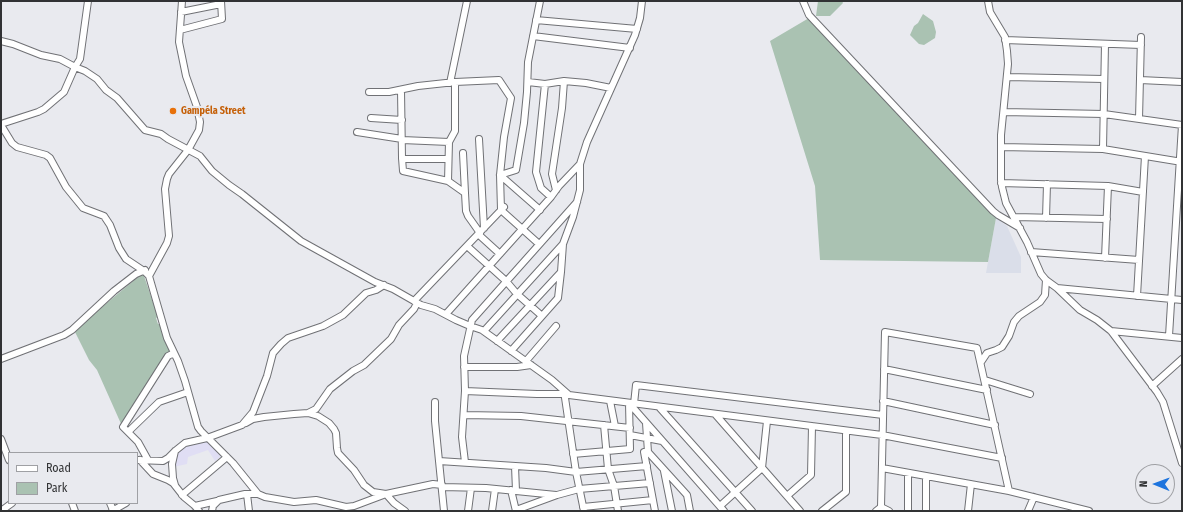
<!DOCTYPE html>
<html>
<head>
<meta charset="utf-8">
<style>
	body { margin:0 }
	#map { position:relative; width:1183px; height:512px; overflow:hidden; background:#e9eaef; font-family:"Fira Sans Condensed",sans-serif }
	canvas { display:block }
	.frame { position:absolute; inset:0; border:2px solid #313234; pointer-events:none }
	.legend { position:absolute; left:8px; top:452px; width:130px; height:52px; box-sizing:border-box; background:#e9eaef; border:1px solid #9fa0a4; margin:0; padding:5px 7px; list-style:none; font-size:12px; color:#313234 }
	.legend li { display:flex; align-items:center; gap:8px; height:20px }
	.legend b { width:20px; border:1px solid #9fa0a4 }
	.north { position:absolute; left:1135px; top:464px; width:40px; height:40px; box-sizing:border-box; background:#e9eaef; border:1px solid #9fa0a4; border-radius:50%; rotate:271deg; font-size:11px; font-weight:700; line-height:16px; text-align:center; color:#313234 }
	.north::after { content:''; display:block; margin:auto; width:14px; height:18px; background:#1d74de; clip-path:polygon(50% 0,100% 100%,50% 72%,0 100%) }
</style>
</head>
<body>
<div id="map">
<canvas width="1183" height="512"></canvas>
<div class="frame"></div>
<ul class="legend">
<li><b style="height:5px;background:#fff"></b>Road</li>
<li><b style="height:11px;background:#aac2b2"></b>Park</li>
</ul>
<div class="north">N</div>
</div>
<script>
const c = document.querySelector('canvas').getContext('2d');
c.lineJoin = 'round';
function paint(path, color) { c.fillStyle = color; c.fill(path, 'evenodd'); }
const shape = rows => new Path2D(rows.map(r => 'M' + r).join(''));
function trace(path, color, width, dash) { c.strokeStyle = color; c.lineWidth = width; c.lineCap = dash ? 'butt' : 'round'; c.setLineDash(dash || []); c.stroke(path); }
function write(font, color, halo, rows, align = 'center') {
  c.font = font + ' "Fira Sans Condensed",sans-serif'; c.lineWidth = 4; c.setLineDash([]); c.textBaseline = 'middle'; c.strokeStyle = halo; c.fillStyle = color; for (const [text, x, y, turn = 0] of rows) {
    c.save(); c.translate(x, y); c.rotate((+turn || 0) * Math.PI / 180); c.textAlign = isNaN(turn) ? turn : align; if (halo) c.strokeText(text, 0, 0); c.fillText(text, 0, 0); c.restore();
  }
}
paint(shape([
	[207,438,224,454,215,461,208,450,188,457,187,464,173,467,175,451,185,443]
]), '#e0def4');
paint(shape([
	[996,218,1007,226,1021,257,1021,273,986,273]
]), '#dadee9');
paint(shape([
	[818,1,842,1,843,3,830,16,816,16],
	[923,14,933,21,936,32,935,38,924,45,919,44,910,35,914,26,918,23],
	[809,18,996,218,988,262,820,260,815,186,770,41],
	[143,273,158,317,156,318,158,324,160,324,170,352,122,426,97,370,89,360,74,330]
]), '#aac2b2');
const minor = shape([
	[803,1,809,15,993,211,998,215,1020,228],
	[988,1,990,12,1005,37,1007,51,1008,64,1001,135,1001,180,1002,187,1006,203,1027,242,1041,274,1046,280,1057,288,1080,310,1097,320,1111,331,1157,392,1163,402,1182,463],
	[181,12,221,4],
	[536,20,637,29],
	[180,30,222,19,221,1],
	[533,36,630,48],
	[1005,40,1141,45],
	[1,41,13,44,41,55,60,59,75,67,85,71,97,79,106,90,117,98,145,130,161,134,168,139,200,156,212,171,229,185,242,194,301,241,375,282,393,289,421,305,435,309,456,320,470,326,482,330,552,380,569,395,882,435,1002,458],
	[1007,77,1104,79],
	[1140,80,1182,82],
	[455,82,455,131,449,142,448,181,465,193,466,211,468,216,480,233],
	[528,82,545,84,564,81,586,83,611,88],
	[450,83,467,1],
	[545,84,536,172,541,188,551,197],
	[401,90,402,158,403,171,448,181],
	[369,92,389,92,418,86,455,82,499,80,511,98,504,137,500,175,501,210,539,244],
	[1004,112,1104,114,1182,125],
	[371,118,402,120],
	[1139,119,1141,37],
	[1,124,38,112,44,109,64,92,75,67,80,59,88,1],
	[1,125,12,143,17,147,46,155,50,158,66,187,83,208,104,216,110,225,119,248,126,259,144,271,149,276,167,338,178,361,185,381,198,427,201,431,233,463,258,494,265,497,294,502,316,500,346,507,354,506,386,494,433,484,442,485],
	[357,132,402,139],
	[479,139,484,228],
	[402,140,449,142],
	[1001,147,1103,149,1182,162],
	[1103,149,1105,44],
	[463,153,465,193],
	[402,159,448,159],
	[500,175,516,170,524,123,527,92,528,62,540,1],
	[500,175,540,210],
	[1001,183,1108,186,1143,192],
	[556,190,552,174,562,108,564,81],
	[1014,217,1107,219],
	[1046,218,1047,184],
	[478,234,500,254],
	[467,246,506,281,517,294,542,316],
	[1031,252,1139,260],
	[1105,258,1108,186],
	[149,276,167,243,169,236,165,189,167,179,169,174,188,150,199,130,200,122,197,107,186,76,179,42,182,1],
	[1057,288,1182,300],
	[1137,296,1145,156],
	[414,301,504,207],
	[446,314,551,197,559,186,580,164,587,142,635,35,640,18,642,1],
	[484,331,563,244,573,217,580,190,580,164],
	[1111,331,1182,338],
	[1169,336,1182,125],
	[497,341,561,272,563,244],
	[511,351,558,298,561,272],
	[174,353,168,356,123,427,128,432,159,402,188,392],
	[1,359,64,335,72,330,114,291,136,274,145,270],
	[526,361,556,326],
	[981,362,987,353,996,350,1002,347,1009,336,1014,322,1019,316,1040,302,1045,295,1046,280],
	[464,367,517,367,531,365],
	[884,369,987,390],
	[985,380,1030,394],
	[1152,386,1182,359],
	[465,391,537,394,564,394],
	[564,391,576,472,584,511],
	[610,401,615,426],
	[883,401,995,425],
	[435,402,435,421,444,511],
	[629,403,724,511],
	[634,404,636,385,883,415],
	[659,407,752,511],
	[308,413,316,409,330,389,353,371,364,365,391,339,399,325,414,309,417,303],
	[715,414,800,511],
	[464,415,521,416,630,428],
	[246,423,253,419,264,417,294,414,308,413,318,416,329,423,334,429,336,433,337,448,338,453,354,470,364,485,373,492,386,494,394,503,405,511],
	[646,423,648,452],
	[604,425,608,469,614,486,618,511],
	[128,432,138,442,148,460],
	[630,435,662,441],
	[1,439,9,460],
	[175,451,172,464,173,478,175,485],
	[573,454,630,449,629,403],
	[137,460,163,461,168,458,175,451,185,443,207,438,242,425,253,412,267,376,273,353,281,344,288,338,323,326,343,315,366,293,376,290,384,285],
	[140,460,153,474,168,480,173,483,184,497,195,506,199,511],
	[439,461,546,468,576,472,647,466],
	[465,462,462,437,465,391,464,356,472,320,577,202],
	[515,466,516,491],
	[882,468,1009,491,1089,511],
	[664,471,672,511],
	[908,473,908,511],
	[442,487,486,488,556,495],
	[511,490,516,511],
	[247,494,249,511],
	[182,495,227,457],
	[787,496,811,475,812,426],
	[72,503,75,511],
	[110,503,113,510],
	[195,506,217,501],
	[720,506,762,468,767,421],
	[583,507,653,500],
	[881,507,889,511],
	[516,510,557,495,579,489,650,483],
	[1,511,12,503],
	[112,511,126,503],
	[212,511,213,506,219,500,245,494,258,494],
	[468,511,471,488],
	[492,511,495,489],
	[655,511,644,452,648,452,687,495,690,511],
	[822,511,846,492,846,431],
	[876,511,881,507,885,332,977,348,1009,491],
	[926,511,926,476],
	[968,511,971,484],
	[1028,511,1034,497]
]);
trace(minor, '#707175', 8);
trace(minor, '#fff', 6);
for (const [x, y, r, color] of [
	[173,111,4,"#e8710a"]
]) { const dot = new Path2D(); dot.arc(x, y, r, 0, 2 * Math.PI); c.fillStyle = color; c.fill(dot); trace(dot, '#e9eaef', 1.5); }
write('bold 10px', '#c56008', '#e9eaef', [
	["Gampéla Street",181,111]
], 'left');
</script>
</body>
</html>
